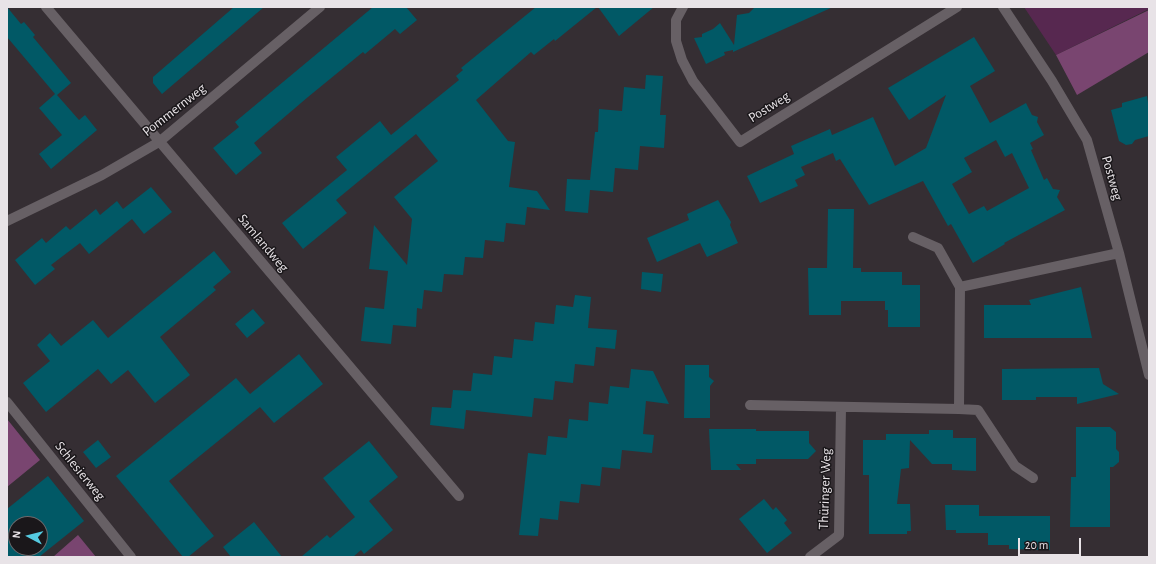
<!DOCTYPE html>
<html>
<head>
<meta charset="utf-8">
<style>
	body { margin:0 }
	#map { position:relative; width:1156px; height:564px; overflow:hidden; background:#352e33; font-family:"Alegreya Sans",sans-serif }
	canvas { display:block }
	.frame { position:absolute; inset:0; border:8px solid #e8e3e7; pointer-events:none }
	.north { position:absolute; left:8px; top:516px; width:40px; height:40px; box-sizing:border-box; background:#1a171a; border:1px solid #6c696c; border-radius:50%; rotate:277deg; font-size:11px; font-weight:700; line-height:16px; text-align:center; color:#e8e3e7 }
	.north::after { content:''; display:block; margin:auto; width:14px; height:18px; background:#55cae0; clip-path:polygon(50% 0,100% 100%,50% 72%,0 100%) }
	.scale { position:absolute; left:1018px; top:538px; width:63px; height:18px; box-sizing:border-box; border:2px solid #e8e3e7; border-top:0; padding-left:5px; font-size:12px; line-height:14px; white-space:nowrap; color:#e8e3e7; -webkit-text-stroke:3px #1a171a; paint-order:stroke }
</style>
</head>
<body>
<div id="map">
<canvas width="1156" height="564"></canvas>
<div class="frame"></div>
<div class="north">N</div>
<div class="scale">20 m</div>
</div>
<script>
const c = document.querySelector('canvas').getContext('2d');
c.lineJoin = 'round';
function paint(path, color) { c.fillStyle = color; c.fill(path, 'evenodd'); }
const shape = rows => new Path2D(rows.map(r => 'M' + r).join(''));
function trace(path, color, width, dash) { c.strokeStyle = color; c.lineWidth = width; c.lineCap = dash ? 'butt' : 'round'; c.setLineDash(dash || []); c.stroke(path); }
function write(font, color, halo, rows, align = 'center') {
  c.font = font + ' "Alegreya Sans",sans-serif'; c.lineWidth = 3; c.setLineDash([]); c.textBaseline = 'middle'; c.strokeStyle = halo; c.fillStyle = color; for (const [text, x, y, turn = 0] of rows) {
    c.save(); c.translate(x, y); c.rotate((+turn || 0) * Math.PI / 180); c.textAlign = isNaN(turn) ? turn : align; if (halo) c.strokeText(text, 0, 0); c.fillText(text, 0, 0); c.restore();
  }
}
paint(shape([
	[1024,7,1149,7,1149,9,1056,55]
]), '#572850');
paint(shape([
	[1149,10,1149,52,1077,95,1056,55],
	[7,419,40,460,7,487],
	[78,535,96,557,53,557]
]), '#794570');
paint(shape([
	[7,7,21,24,24,22,35,35,33,37,71,83,57,95,79,120,85,115,97,130,51,169,39,154,62,135,39,108,55,94,7,37],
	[234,7,264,7,162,94,153,83,153,77],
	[373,7,406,7,417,20,400,34,395,29,365,54,363,52,308,97,254,143,262,153,236,175,213,148,239,127,235,122],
	[536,7,597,7,555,41,554,39,534,55,531,52,476,100,508,141,515,142,509,187,537,191,550,210,527,207,525,225,506,223,504,242,485,240,483,258,465,257,463,275,444,274,442,292,424,290,422,309,417,308,416,327,393,325,391,344,361,341,365,307,384,309,388,271,369,269,374,225,407,265,412,219,394,197,438,161,416,134,336,200,347,213,303,249,282,223,347,170,336,157,380,121,391,135,459,80,456,76,463,70,461,68],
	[598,7,654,7,619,36],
	[755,7,833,7,733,52,733,50,724,52,725,55,706,64,694,38,702,37,702,34,713,29,720,23,734,45,737,15,749,13],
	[974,37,995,71,970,86,990,123,1026,103,1032,115,1038,117,1037,122,1044,135,1030,143,1033,149,1031,150,1044,180,1047,178,1053,189,1060,190,1057,197,1065,210,1004,243,1005,244,973,263,951,224,948,226,923,181,869,205,840,159,836,161,833,153,801,167,805,175,795,180,798,186,760,203,747,176,794,154,791,146,830,129,832,135,873,117,895,166,926,148,946,95,909,120,888,88],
	[996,140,1005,157,1012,153,1029,188,987,211,984,206,969,214,952,184,972,172,964,158],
	[646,75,663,76,660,115,666,115,664,148,640,146,638,170,615,168,613,192,590,190,588,213,565,211,567,179,590,180,595,132,598,132,599,109,622,111,624,87,645,89],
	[1147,96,1149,109,1149,136,1135,140,1132,144,1126,145,1119,141,1111,110,1122,107,1122,103],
	[151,187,172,212,144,234,132,219,89,254,80,243,51,265,55,269,35,285,15,260,42,238,46,243,66,226,70,230,96,209,100,215,117,201,123,209],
	[718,200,731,222,730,225,738,243,707,257,700,243,657,262,647,238,689,220,687,214],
	[828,209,854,209,853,268,861,268,861,272,902,272,902,285,920,285,920,327,888,327,888,310,885,310,885,301,841,301,841,315,809,315,808,268,827,268],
	[214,251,231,272,213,287,216,290,160,337,190,375,155,403,128,370,111,384,98,369,46,412,23,383,50,361,37,345,50,333,61,346,93,320,108,338],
	[642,272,663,274,661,292,641,289],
	[1081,287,1092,338,984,338,984,305,1031,305,1029,300],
	[575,295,591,297,588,328,617,330,615,349,596,347,594,366,575,364,573,383,555,381,553,400,534,398,532,417,466,410,464,429,430,425,432,407,451,408,453,390,471,391,473,373,492,375,494,356,512,358,514,339,533,341,535,322,554,324,556,305,573,307],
	[253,309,265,323,247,338,235,324],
	[299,354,323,384,274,423,260,407,169,481,214,536,188,557,183,557,116,476,236,378,250,394],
	[685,365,709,365,709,377,714,381,710,386,710,418,684,418],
	[1099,368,1103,384,1119,394,1077,404,1077,397,1036,397,1036,400,1002,400,1002,369],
	[631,369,653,371,669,404,646,401,643,434,654,435,652,453,622,450,620,469,602,467,600,486,581,484,579,503,560,501,558,520,540,518,538,536,519,535,528,453,546,455,548,436,567,438,569,419,588,421,589,402,608,404,610,386,629,388],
	[1076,427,1110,427,1116,432,1116,449,1119,452,1119,462,1113,467,1110,467,1110,527,1070,527,1071,477,1076,477],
	[709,429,756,429,756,431,809,431,809,443,816,451,808,459,756,459,756,464,736,464,741,470,711,470],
	[929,430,953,430,953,438,976,438,976,471,952,470,952,464,932,464,910,440,909,468,901,469,897,504,910,504,911,531,907,531,907,534,869,534,869,475,863,475,863,440,886,440,886,434,929,434],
	[98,440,111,457,96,468,83,452],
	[369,441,398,477,369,501,393,530,364,554,361,550,353,557,301,557,327,535,330,538,355,517,323,478],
	[48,476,84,521,39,557,7,557,7,509],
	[16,524,40,524,40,548,16,548],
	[764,499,773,510,776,507,787,520,784,523,792,533,767,553,739,519],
	[945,505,979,505,979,516,1050,516,1050,550,1009,549,1009,545,988,545,988,533,956,533,956,530,946,530],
	[254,522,282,557,231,557,223,547]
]), '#015966');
trace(shape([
	[46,7,459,496],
	[683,7,676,20,676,41,682,60,693,81,740,142,957,7],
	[1003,7,1052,81,1087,140,1119,253,1149,375],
	[7,221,102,175,159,142,320,7],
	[913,237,938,248,960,287],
	[7,402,131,557],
	[750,405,959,409,960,287,1119,253],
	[959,409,978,410,1015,466,1033,478],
	[810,557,839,535,841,408]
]), '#676065', 10);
write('14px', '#e8e3e7', '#1a171a', [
	["Postweg",769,107,-32],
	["Pommernweg",174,110,-38],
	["Postweg",1112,178,74],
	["Samlandweg",263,243,50],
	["Schlesierweg",80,471,51],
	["Thüringer Weg",825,489,-88]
]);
</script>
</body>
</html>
